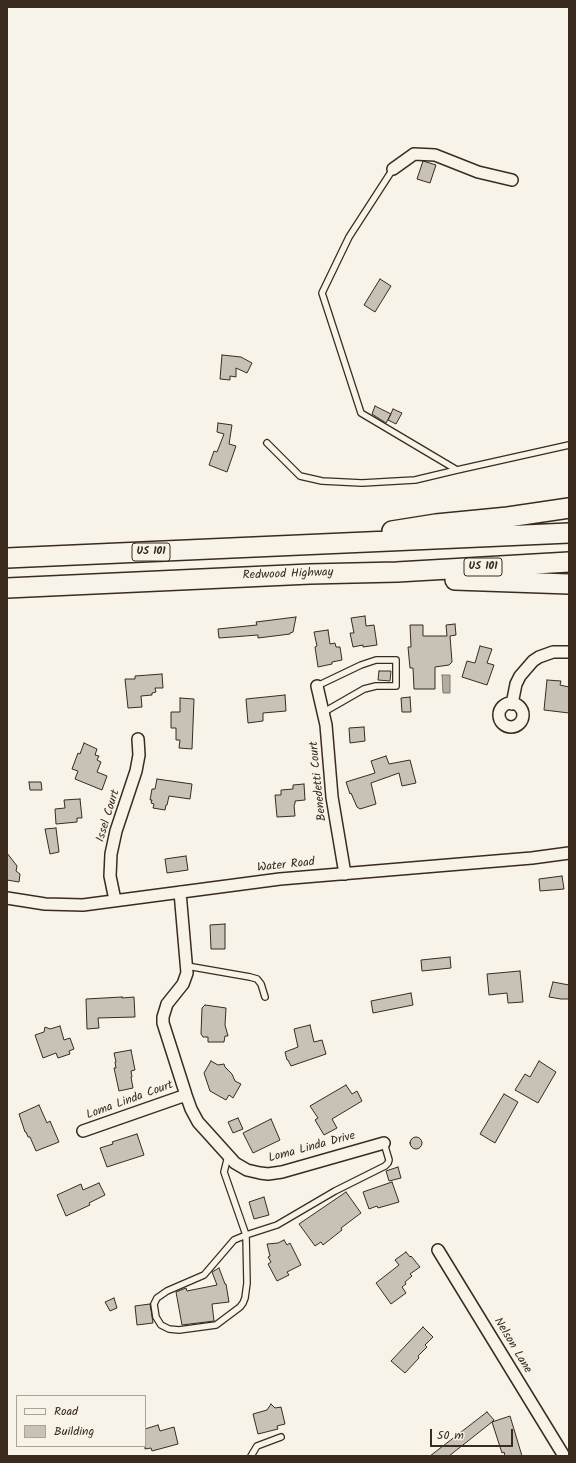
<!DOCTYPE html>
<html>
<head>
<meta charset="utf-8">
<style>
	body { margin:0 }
	#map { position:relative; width:576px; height:1463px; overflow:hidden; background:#f7f3e8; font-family:Kalam,sans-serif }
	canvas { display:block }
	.frame { position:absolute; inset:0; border:8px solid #3b2a1e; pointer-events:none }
	.legend { position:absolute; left:16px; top:1395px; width:130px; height:52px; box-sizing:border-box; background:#f7f3e8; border:1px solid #aca397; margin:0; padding:5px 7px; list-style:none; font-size:12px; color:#3b2a1e }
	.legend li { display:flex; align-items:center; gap:8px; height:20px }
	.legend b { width:20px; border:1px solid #aca397 }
	.scale { position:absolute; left:430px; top:1429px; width:83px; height:18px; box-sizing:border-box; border:2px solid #3b2a1e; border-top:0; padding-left:5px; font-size:12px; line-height:14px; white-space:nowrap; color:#3b2a1e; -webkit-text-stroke:3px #f7f3e8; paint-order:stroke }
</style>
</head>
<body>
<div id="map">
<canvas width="576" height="1463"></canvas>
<div class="frame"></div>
<ul class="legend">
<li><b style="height:5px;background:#f7f3e8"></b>Road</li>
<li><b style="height:11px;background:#c8c1b6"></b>Building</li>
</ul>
<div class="scale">50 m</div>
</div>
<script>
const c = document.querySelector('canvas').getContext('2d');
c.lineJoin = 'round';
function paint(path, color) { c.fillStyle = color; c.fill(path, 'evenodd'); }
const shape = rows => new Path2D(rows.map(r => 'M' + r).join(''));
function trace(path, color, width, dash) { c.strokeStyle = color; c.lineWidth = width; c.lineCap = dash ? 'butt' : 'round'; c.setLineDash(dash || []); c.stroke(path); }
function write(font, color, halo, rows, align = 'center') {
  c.font = font + ' Kalam,sans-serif'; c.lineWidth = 3.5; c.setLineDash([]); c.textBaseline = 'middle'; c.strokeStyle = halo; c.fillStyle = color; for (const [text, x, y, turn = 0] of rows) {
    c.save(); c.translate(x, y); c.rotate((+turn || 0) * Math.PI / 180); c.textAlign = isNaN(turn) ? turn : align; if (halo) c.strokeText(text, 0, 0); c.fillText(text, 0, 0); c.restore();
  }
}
const water = shape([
	[442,675,450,675,450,693,443,693,442,675]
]);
paint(water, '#b4aca0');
trace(water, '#84786c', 1);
const building = shape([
	[423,161,436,165,430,183,417,179,423,161],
	[380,279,391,286,375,312,364,305,380,279],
	[222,355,241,357,252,363,247,373,236,368,236,377,230,376,230,380,220,379,222,355],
	[375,406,391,414,386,423,372,414,375,406],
	[393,409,402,413,396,424,388,420,393,409],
	[218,423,232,425,229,444,236,446,227,472,209,465,214,451,217,452,224,434,217,432,218,423],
	[365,616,366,626,374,625,377,645,363,647,363,645,353,647,350,633,354,633,351,618,365,616],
	[296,617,293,632,290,633,290,634,258,638,258,635,219,638,218,629,257,625,256,622,296,617],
	[455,624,456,635,450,636,452,662,449,665,435,667,435,689,414,689,413,668,410,668,408,647,411,647,410,625,423,625,423,636,447,636,446,625,455,624],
	[328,630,330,644,335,643,336,647,340,647,342,660,332,662,332,664,318,667,315,647,317,646,314,632,328,630],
	[480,646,492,649,487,663,494,665,487,685,462,677,467,661,475,663,480,646],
	[379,671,391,671,390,681,378,680,379,671],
	[162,674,163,688,155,688,156,692,152,693,152,695,141,696,142,707,128,708,125,679,135,679,135,676,162,674],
	[547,680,561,681,560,685,569,687,569,713,544,710,547,680],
	[285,695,286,711,263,713,263,721,248,723,246,699,285,695],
	[410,697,411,712,402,712,401,698,410,697],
	[180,698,194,699,192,749,179,748,180,740,176,740,176,728,171,728,171,712,180,712,180,698],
	[364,727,365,741,350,743,349,728,364,727],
	[84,743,97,749,95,755,99,756,97,760,101,762,97,772,107,776,102,790,75,779,78,771,72,769,78,753,80,754,84,743],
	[386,756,389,764,410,760,416,783,402,786,399,773,371,783,376,804,360,809,357,807,351,793,350,794,346,782,375,773,371,761,386,756],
	[157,779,192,784,190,799,169,796,167,805,166,805,165,810,153,808,154,804,151,803,152,800,150,800,152,789,155,789,157,779],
	[29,782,41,782,42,790,30,790,29,782],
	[304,784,305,800,295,801,295,804,294,805,295,816,277,817,275,795,281,795,281,790,293,789,293,785,304,784],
	[80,799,82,818,77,818,77,822,56,824,55,809,65,808,64,800,80,799],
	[56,828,59,852,50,854,45,829,56,828],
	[7,853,17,866,16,871,20,874,19,882,7,880,7,853],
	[186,856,188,870,167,873,165,859,186,856],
	[562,876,564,889,540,891,539,879,562,876],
	[225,924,225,949,211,949,210,925,225,924],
	[450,957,451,968,422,971,421,960,450,957],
	[520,971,523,1002,508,1003,507,993,489,995,487,974,520,971],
	[553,982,569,985,569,999,561,999,549,997,553,982],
	[411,993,413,1005,373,1013,371,1001,411,993],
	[122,997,122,998,134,997,135,1017,98,1018,99,1028,87,1029,86,999,122,997],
	[205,1005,226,1008,225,1025,228,1036,225,1036,224,1042,208,1042,208,1037,203,1037,201,1034,202,1008,205,1005],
	[310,1025,314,1042,322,1040,326,1054,291,1066,288,1060,287,1060,285,1052,298,1047,294,1029,310,1025],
	[60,1026,64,1040,70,1038,74,1049,69,1051,70,1054,58,1058,56,1053,43,1058,35,1035,44,1032,45,1027,50,1029,60,1026],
	[131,1050,135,1070,131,1071,132,1077,131,1077,133,1088,119,1091,114,1068,116,1068,115,1062,116,1062,114,1053,131,1050],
	[211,1061,218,1065,224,1064,225,1067,232,1074,235,1081,241,1084,233,1098,229,1095,226,1100,210,1091,204,1073,211,1061],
	[539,1061,556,1072,538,1103,515,1090,525,1074,530,1077,539,1061],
	[346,1085,352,1094,357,1091,362,1101,332,1119,337,1128,324,1135,315,1120,318,1118,310,1106,346,1085],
	[504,1094,518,1102,495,1143,480,1134,504,1094],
	[39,1105,47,1123,50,1121,59,1142,36,1151,30,1137,28,1137,26,1132,25,1132,19,1114,39,1105],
	[238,1118,243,1129,233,1133,228,1122,238,1118],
	[271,1119,280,1140,253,1153,243,1133,271,1119],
	[137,1134,144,1155,107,1167,100,1148,113,1144,112,1142,137,1134],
	'410 1143a6 6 0 1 1 12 0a6 6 0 1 1-12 0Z',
	[398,1167,401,1178,389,1181,386,1171,398,1167],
	[392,1182,399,1202,378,1208,377,1206,369,1209,363,1192,392,1182],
	[99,1183,105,1195,89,1203,90,1205,66,1216,57,1195,81,1184,83,1190,99,1183],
	[346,1192,361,1213,341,1228,342,1230,323,1245,321,1242,315,1246,299,1224,346,1192],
	[264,1197,269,1215,254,1219,249,1202,264,1197],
	[284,1240,287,1245,290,1243,301,1265,287,1272,289,1275,277,1281,268,1264,271,1262,268,1257,270,1256,267,1244,278,1243,284,1240],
	[406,1252,410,1257,411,1256,420,1267,410,1274,412,1276,405,1282,406,1284,402,1287,406,1293,391,1304,376,1283,399,1265,395,1260,406,1252],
	[219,1268,225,1284,226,1284,229,1302,212,1304,214,1321,182,1325,176,1292,186,1288,187,1291,217,1285,212,1272,219,1268],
	[114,1298,117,1308,110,1311,105,1302,114,1298],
	[150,1304,153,1323,137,1325,135,1306,150,1304],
	[423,1327,433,1337,425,1345,427,1347,418,1356,419,1358,405,1373,391,1361,423,1327],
	[271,1404,275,1408,281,1407,285,1424,277,1426,278,1429,258,1434,253,1414,267,1410,271,1404],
	[487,1412,494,1420,492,1422,510,1416,522,1456,505,1456,504,1452,502,1453,492,1422,449,1456,430,1456,487,1412],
	[158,1425,160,1431,174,1427,178,1444,152,1451,151,1448,145,1449,145,1429,158,1425]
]);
paint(building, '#c8c1b6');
trace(building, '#3b2a1e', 1);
const service = shape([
	[393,169,349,237,322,293,361,413,457,470,569,445],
	[267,443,300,476,322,481,362,483,415,480,457,470],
	[317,686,361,665,376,660,396,660,396,686,376,686,364,689,324,712],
	[187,966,250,977,257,979,261,984,265,997],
	[228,1156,224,1172,246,1235,234,1240,204,1275,167,1291,157,1298,154,1304,156,1317,161,1325,169,1329,179,1330,216,1325,240,1307,243,1303,245,1298,247,1283,246,1235,277,1225,335,1191,385,1166,388,1163,389,1160,384,1143],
	[251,1456,257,1446,281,1437]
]);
const minor = shape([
	[393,169,414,154,435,155,478,172,512,180],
	[317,686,326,725,332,797,345,874],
	'499 715a12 12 0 1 1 24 0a12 12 0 1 1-24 0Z',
	[512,704,516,684,520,676,533,661,539,657,553,652,569,652],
	[180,892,187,973,183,984,167,1004,163,1017,163,1023,186,1095,191,1109,198,1122,235,1163,247,1170,260,1173,268,1174,282,1172,384,1143],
	[7,898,45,904,83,905,280,879,532,858,569,853],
	[115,900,110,876,111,854,116,831,136,771,139,755,138,739],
	[83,1131,186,1095],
	[438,1250,564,1456]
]);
const motorway = shape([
	[392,531,436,524,508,517,569,508],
	[7,558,569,533],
	[455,580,569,584],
	[7,588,310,574,397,572,569,562]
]);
trace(service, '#3b2a1e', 8);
trace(minor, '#3b2a1e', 14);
trace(motorway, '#3b2a1e', 22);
trace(service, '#f7f3e8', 5.5);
trace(minor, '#f7f3e8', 11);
trace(motorway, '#f7f3e8', 19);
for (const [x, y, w] of [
	[151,552,38],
	[483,567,38]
]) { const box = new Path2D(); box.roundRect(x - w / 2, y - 9, w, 18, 3); c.fillStyle = '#f7f3e8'; c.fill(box); trace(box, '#3b2a1e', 1); }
write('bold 11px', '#3b2a1e', null, [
	["US 101",151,552],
	["US 101",483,567]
]);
write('12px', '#3b2a1e', '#f7f3e8', [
	["Redwood Highway",288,575,-2],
	["Benedetti Court",319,781,-96],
	["Issel Court",109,816,-73],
	["Water Road",286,866,-6],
	["Loma Linda Court",130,1101,-20],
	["Loma Linda Drive",312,1148,-15],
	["Nelson Lane",512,1346,59]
]);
</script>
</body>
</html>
